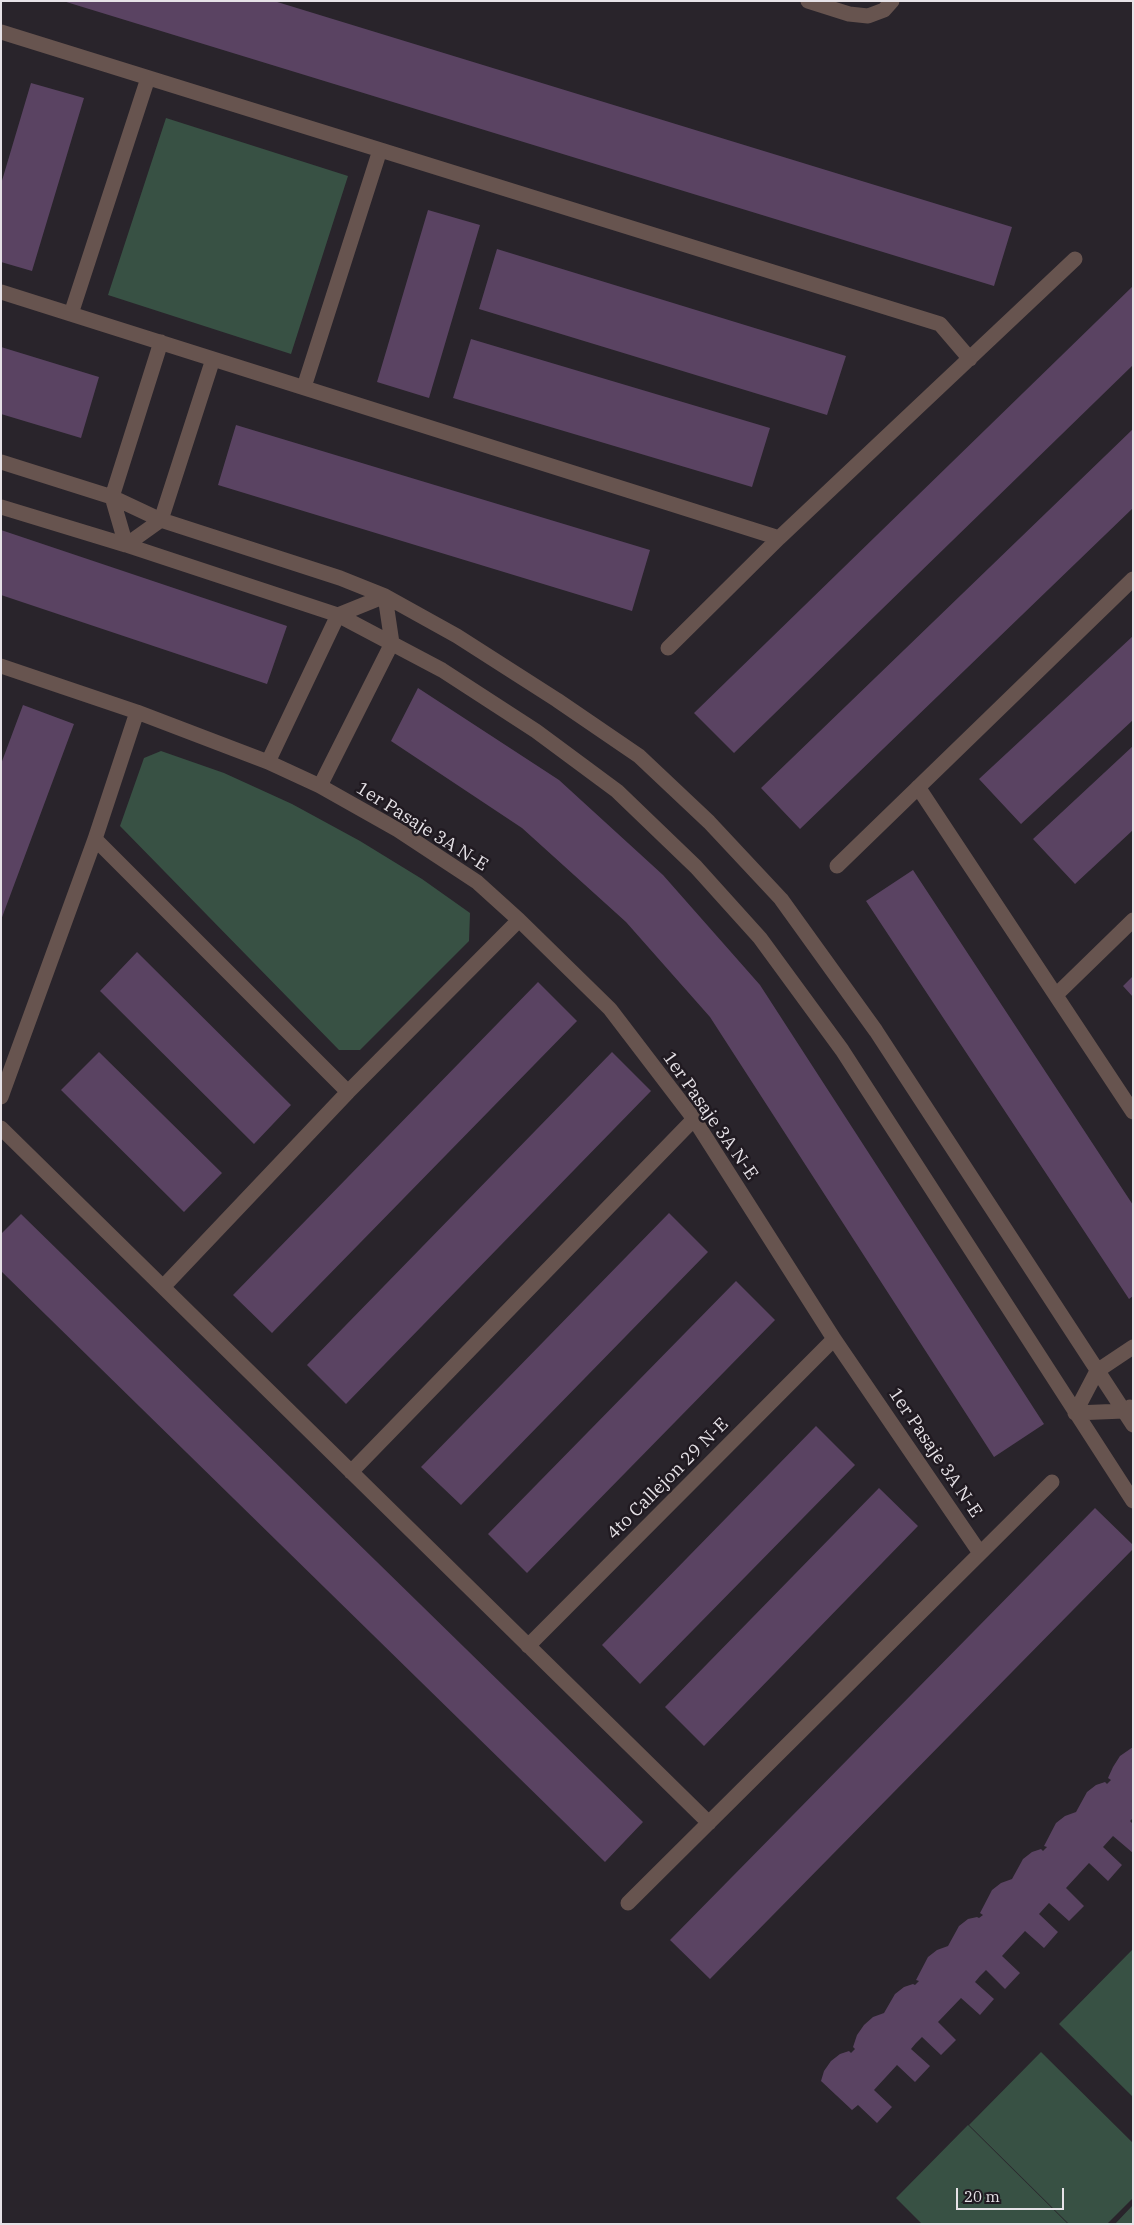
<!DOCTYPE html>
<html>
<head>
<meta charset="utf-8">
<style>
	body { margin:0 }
	#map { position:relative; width:1134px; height:2225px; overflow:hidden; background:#29242b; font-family:"IBM Plex Serif",serif }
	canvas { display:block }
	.frame { position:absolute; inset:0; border:2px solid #e6e2e7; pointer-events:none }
	.scale { position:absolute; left:956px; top:2188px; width:108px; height:22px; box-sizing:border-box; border:2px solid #e6e2e7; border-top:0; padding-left:6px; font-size:15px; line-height:18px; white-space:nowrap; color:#e6e2e7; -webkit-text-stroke:4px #201a21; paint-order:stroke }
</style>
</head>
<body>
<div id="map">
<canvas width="1134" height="2225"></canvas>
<div class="frame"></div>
<div class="scale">20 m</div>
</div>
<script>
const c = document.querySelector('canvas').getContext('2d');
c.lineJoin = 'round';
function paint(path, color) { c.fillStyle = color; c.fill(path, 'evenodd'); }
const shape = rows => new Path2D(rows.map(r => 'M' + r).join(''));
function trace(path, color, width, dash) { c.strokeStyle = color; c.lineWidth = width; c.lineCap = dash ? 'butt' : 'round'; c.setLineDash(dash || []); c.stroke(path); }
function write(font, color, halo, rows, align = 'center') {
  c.font = font + ' "IBM Plex Serif",serif'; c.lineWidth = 5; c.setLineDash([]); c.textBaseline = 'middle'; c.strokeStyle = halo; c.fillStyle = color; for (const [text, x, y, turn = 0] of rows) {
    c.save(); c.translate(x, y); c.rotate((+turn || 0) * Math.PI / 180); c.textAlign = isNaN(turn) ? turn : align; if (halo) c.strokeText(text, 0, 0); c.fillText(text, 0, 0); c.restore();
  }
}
paint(shape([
	[166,118,348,176,291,354,108,295],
	[161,751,224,773,292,804,360,841,422,879,470,913,469,941,360,1050,339,1050,120,826,144,758],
	[1133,1949,1133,2097,1059,2024],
	[1041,2052,1133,2143,1133,2198,1107,2224,1069,2224,969,2125],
	[968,2125,1068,2224,922,2224,896,2198],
	[1133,2205,1133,2224,1115,2224]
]), '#385144');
paint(shape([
	[63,1,274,1,1012,227,994,286],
	[31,83,84,98,32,271,1,262,1,184],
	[428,210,480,225,429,398,377,382],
	[497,249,846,356,827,415,479,309],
	[1133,286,1133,365,734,753,694,713],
	[471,339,770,428,752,487,453,398],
	[1,347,99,377,81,438,1,414],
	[236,425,650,550,632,611,218,485],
	[1133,429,1133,508,800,829,761,788],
	[1,530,287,626,267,684,1,595],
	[1133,636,1133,720,1021,824,979,779],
	[418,688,559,780,663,875,760,985,1044,1424,994,1457,710,1017,626,922,522,828,391,741],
	[23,705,74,724,1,920,1,764],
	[1133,746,1133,830,1075,884,1033,839],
	[913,870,1133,1205,1133,1296,1129,1299,866,901],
	[137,952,291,1105,254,1144,100,991],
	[1133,976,1133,997,1123,986],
	[538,982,577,1021,272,1333,233,1295],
	[99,1052,222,1173,184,1212,61,1090],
	[612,1052,651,1091,346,1404,307,1365],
	[669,1213,708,1252,461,1505,421,1467],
	[21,1214,643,1822,605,1862,1,1271,1,1234],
	[736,1281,775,1320,527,1573,488,1534],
	[816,1426,855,1465,640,1684,602,1645],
	[879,1488,918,1526,704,1746,665,1707],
	[1095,1508,1133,1545,1133,1549,710,1979,670,1940],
	[1133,1747,1133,1818,1130,1821,1133,1824,1133,1853,1113,1836,1103,1847,1122,1865,1108,1881,1089,1863,1066,1888,1084,1906,1069,1921,1049,1903,1039,1914,1058,1932,1044,1948,1025,1931,1002,1956,1020,1973,1005,1989,986,1970,980,1976,975,1982,994,1999,980,2015,961,1998,938,2022,956,2040,941,2055,922,2037,916,2043,911,2049,930,2066,915,2082,897,2065,874,2090,892,2107,877,2123,858,2105,852,2110,821,2081,824,2071,831,2061,840,2054,849,2051,851,2053,855,2049,853,2047,857,2035,864,2025,873,2017,884,2013,895,1994,904,1987,913,1984,915,1985,919,1981,916,1980,928,1957,937,1950,948,1946,959,1926,968,1919,977,1917,979,1918,983,1915,980,1913,992,1890,1001,1883,1012,1879,1023,1859,1032,1852,1041,1849,1043,1851,1047,1847,1044,1846,1056,1823,1065,1816,1076,1812,1087,1792,1096,1785,1105,1782,1107,1784,1111,1780,1108,1778,1113,1767,1120,1756]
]), '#5a4362');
trace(shape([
	[808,1,849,14,868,16,884,10,892,1],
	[1,32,940,324,970,359],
	[1,292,779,538],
	[71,314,148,78],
	[161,342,112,497,126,545,161,520,213,359],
	[304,387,380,150],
	[1,462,112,497,161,520,340,578,385,596,457,636,557,700,639,756,709,822,781,899,876,1031,1133,1425],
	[1,507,126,545,338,615,442,670,536,731,617,791,696,867,760,938,842,1050,1133,1501],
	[668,648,779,538,1075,259],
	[1,666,137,712,268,762,320,786,398,830,477,882,519,920,610,1009,694,1119,834,1339,980,1553],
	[268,762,338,615,385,596,392,643,320,786],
	[918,787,1133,1112],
	[95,839,348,1092],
	[837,866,1133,579],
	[1056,995,1133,920],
	[1,1097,95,839,137,712],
	[1,1128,709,1823],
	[163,1287,348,1092,519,920],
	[1075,1413,1097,1371,1133,1347],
	[1075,1413,1124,1411,1130,1407],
	[351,1472,694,1119],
	[528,1646,834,1339],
	[628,1903,1052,1482]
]), '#67544f', 15);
write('18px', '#e6e2e7', '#201a21', [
	["1er Pasaje 3A N-E",422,827,32],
	["1er Pasaje 3A N-E",710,1116,55],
	["1er Pasaje 3A N-E",935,1453,56],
	["4to Callejon 29 N-E",668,1479,-45]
]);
</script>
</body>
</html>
